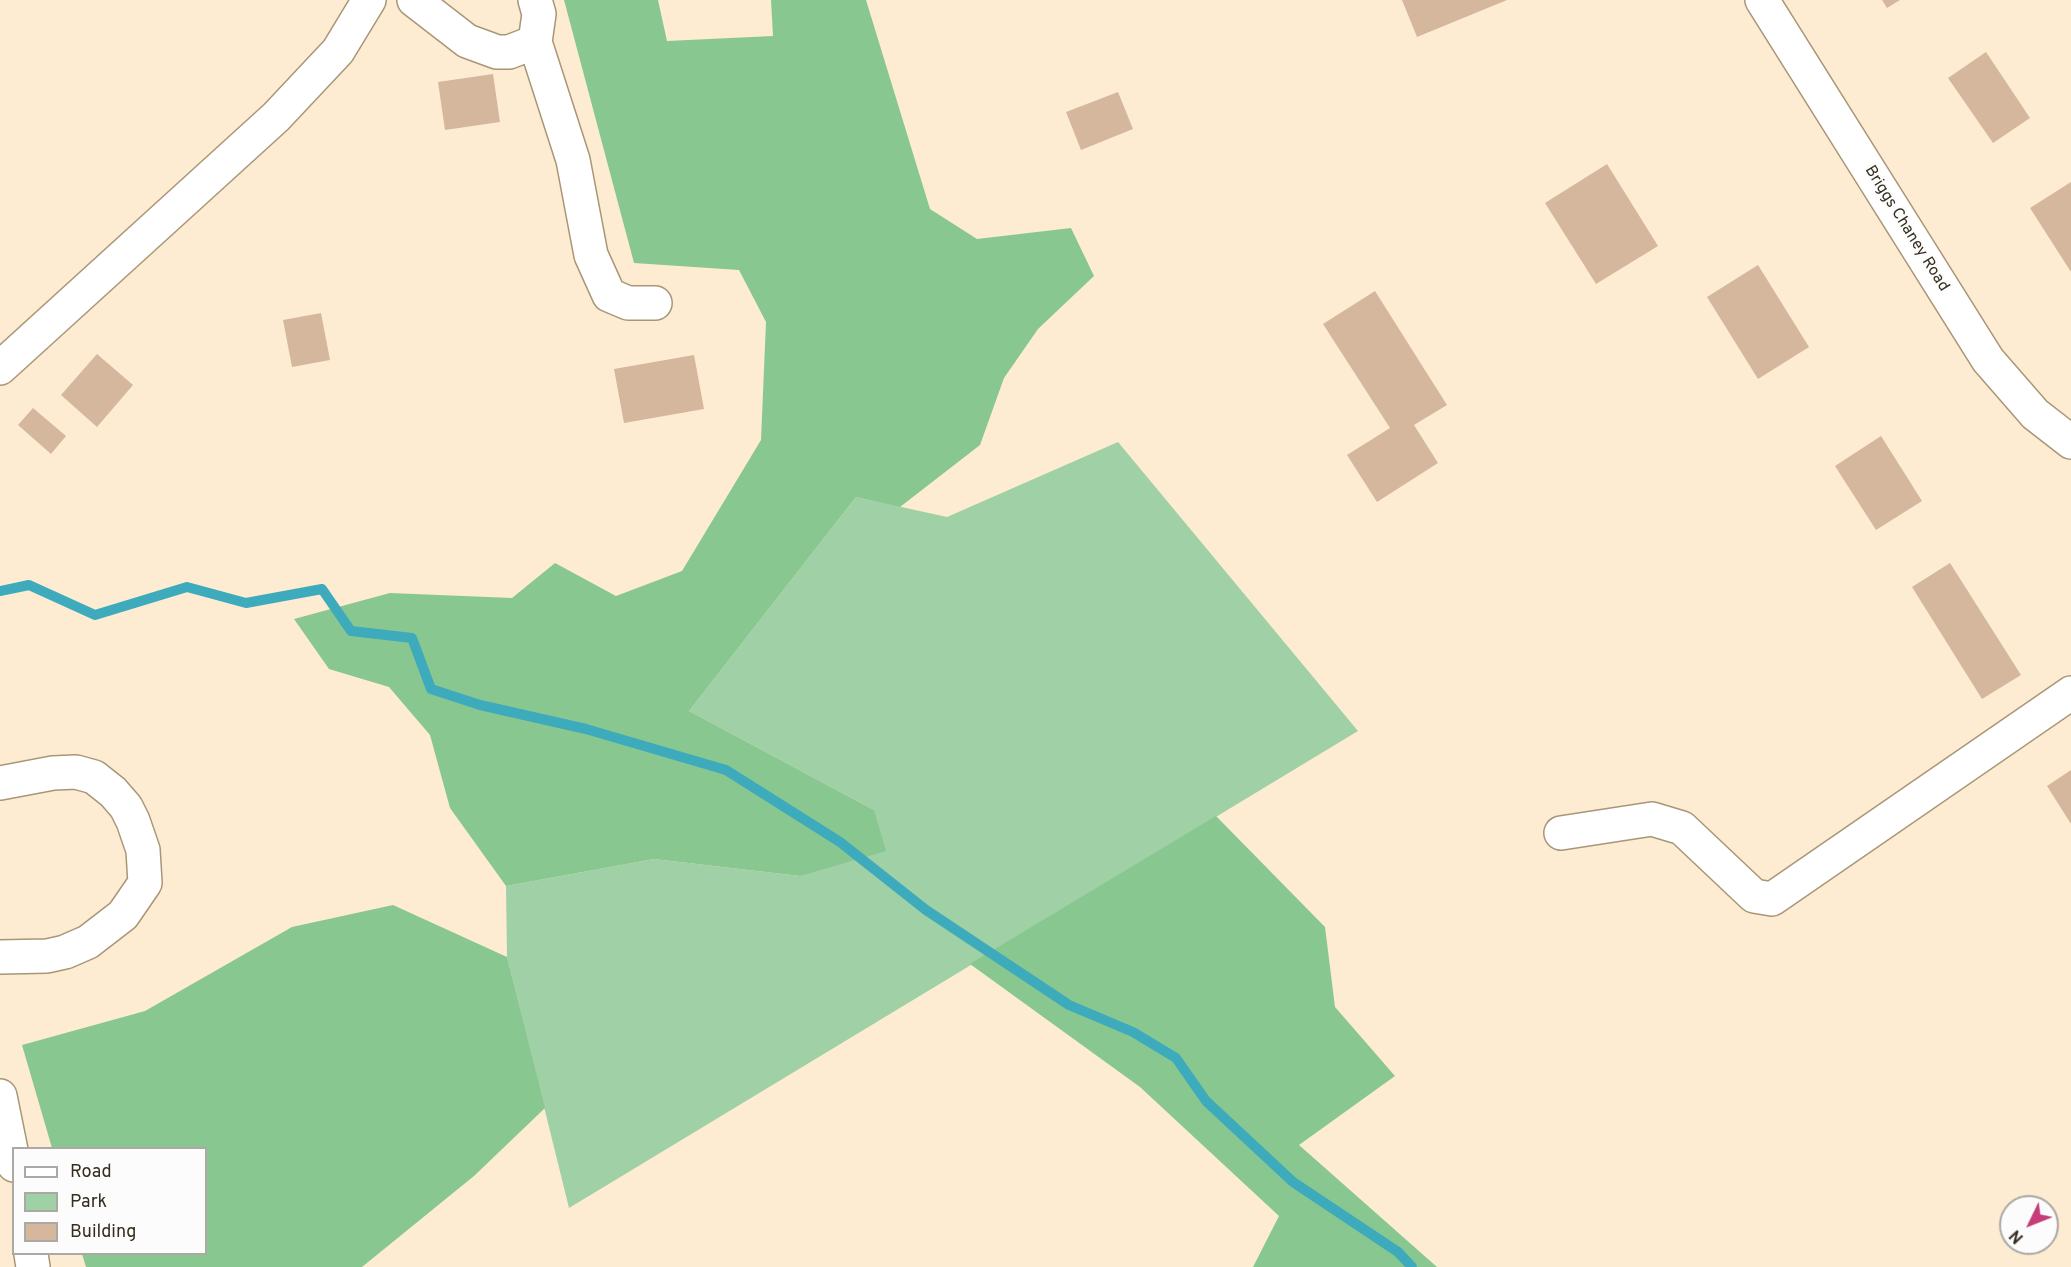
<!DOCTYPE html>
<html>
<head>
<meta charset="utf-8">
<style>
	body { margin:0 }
	#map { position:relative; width:2071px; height:1267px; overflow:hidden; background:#fdecd2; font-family:Overpass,sans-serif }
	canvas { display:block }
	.legend { position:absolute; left:12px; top:1147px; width:195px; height:108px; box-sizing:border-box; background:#fcfcfc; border:2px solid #aca9a4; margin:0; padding:8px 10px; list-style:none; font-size:18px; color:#352d20 }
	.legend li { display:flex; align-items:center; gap:12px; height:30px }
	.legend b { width:30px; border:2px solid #aca9a4 }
	.north { position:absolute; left:1999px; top:1195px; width:60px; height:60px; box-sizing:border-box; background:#fcfcfc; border:2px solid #aca9a4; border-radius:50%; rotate:227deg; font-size:16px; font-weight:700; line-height:24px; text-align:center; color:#352d20 }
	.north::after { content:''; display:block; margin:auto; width:21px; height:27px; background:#c63d79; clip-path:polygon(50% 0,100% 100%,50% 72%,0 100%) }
</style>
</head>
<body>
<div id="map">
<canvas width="2071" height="1267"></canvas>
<ul class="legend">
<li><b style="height:8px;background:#fff"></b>Road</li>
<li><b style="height:16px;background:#a0d0a5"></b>Park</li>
<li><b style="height:16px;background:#d4b79c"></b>Building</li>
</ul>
<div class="north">N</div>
</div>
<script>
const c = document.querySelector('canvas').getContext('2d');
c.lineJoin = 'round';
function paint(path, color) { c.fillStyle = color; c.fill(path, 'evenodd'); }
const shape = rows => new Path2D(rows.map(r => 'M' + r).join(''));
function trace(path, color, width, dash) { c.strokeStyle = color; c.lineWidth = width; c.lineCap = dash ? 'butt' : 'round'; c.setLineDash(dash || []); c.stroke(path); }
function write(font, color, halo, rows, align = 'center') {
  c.font = font + ' Overpass,sans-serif'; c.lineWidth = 6; c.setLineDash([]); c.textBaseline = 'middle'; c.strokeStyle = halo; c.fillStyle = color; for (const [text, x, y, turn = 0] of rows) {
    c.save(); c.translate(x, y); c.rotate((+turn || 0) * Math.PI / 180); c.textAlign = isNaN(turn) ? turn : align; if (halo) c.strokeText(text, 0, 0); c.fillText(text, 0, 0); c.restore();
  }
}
paint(shape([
	[1118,442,1358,731,569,1208,507,957,506,886,654,859,800,876,874,810,689,711,856,497,947,517]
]), '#a0d0a5');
paint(shape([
	[564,0,658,0,667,41,773,36,771,0,866,0,930,209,977,239,1071,228,1094,276,1038,329,1004,378,980,445,900,507,856,497,689,711,874,810,886,851,800,876,654,859,506,886,450,808,430,735,389,687,329,669,294,619,390,593,512,598,555,563,616,596,682,571,761,440,766,322,739,270,634,263],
	[1216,816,1325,927,1335,1007,1395,1076,1299,1145,1437,1267,1253,1267,1279,1216,1140,1087,970,964],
	[393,905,507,957,545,1108,474,1176,362,1267,86,1267,82,1254,206,1254,206,1148,52,1148,22,1045,145,1011,292,927]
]), '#88c790');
trace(shape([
	[0,591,29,585,95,615,187,587,246,603,322,589,351,631,412,638,431,689,480,705,586,729,726,770,840,842,926,910,1069,1005,1133,1032,1176,1058,1206,1101,1293,1182,1398,1252,1412,1267]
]), '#3dabbc', 10);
paint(shape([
	[1402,0,1507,0,1417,37],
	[1882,0,1900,0,1887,8],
	[1986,52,2030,118,1993,143,1948,78],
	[493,74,500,122,445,130,438,82],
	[1118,92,1133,129,1081,150,1066,112],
	[1607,164,1658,246,1596,284,1545,203],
	[2071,182,2071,272,2030,208],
	[1758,265,1809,347,1758,379,1707,297],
	[1375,291,1447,405,1414,425,1438,463,1377,502,1347,455,1390,428,1323,324],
	[321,313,330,360,292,367,283,320],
	[97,354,133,385,97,427,61,395],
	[694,355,704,409,624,423,614,369],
	[33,408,66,436,51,454,18,425],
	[1881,436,1922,501,1876,530,1835,466],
	[1950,563,2021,675,1982,699,1912,587],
	[2071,770,2071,824,2047,786]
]), '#d4b79c');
const minor = shape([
	[414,0,467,41,497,52,509,52,535,42,539,14,535,0],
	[1762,0,1988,360,2035,414,2071,442],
	[535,42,573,160,591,255,609,295,628,303,655,303],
	[0,368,276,117,338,51,369,0],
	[0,783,53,773,76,772,94,777,113,792,126,807,133,821,143,850,145,883,123,915,88,942,65,952,47,956,0,957],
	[1561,833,1652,819,1682,828,1754,896,1772,899,2071,693],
	[0,1096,14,1165],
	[31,1254,33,1267]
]);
trace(minor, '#a99677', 36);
trace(minor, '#fff', 33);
write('16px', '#352d20', '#fcfcfc', [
	["Briggs Chaney Road",1906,229,58]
]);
</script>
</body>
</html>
